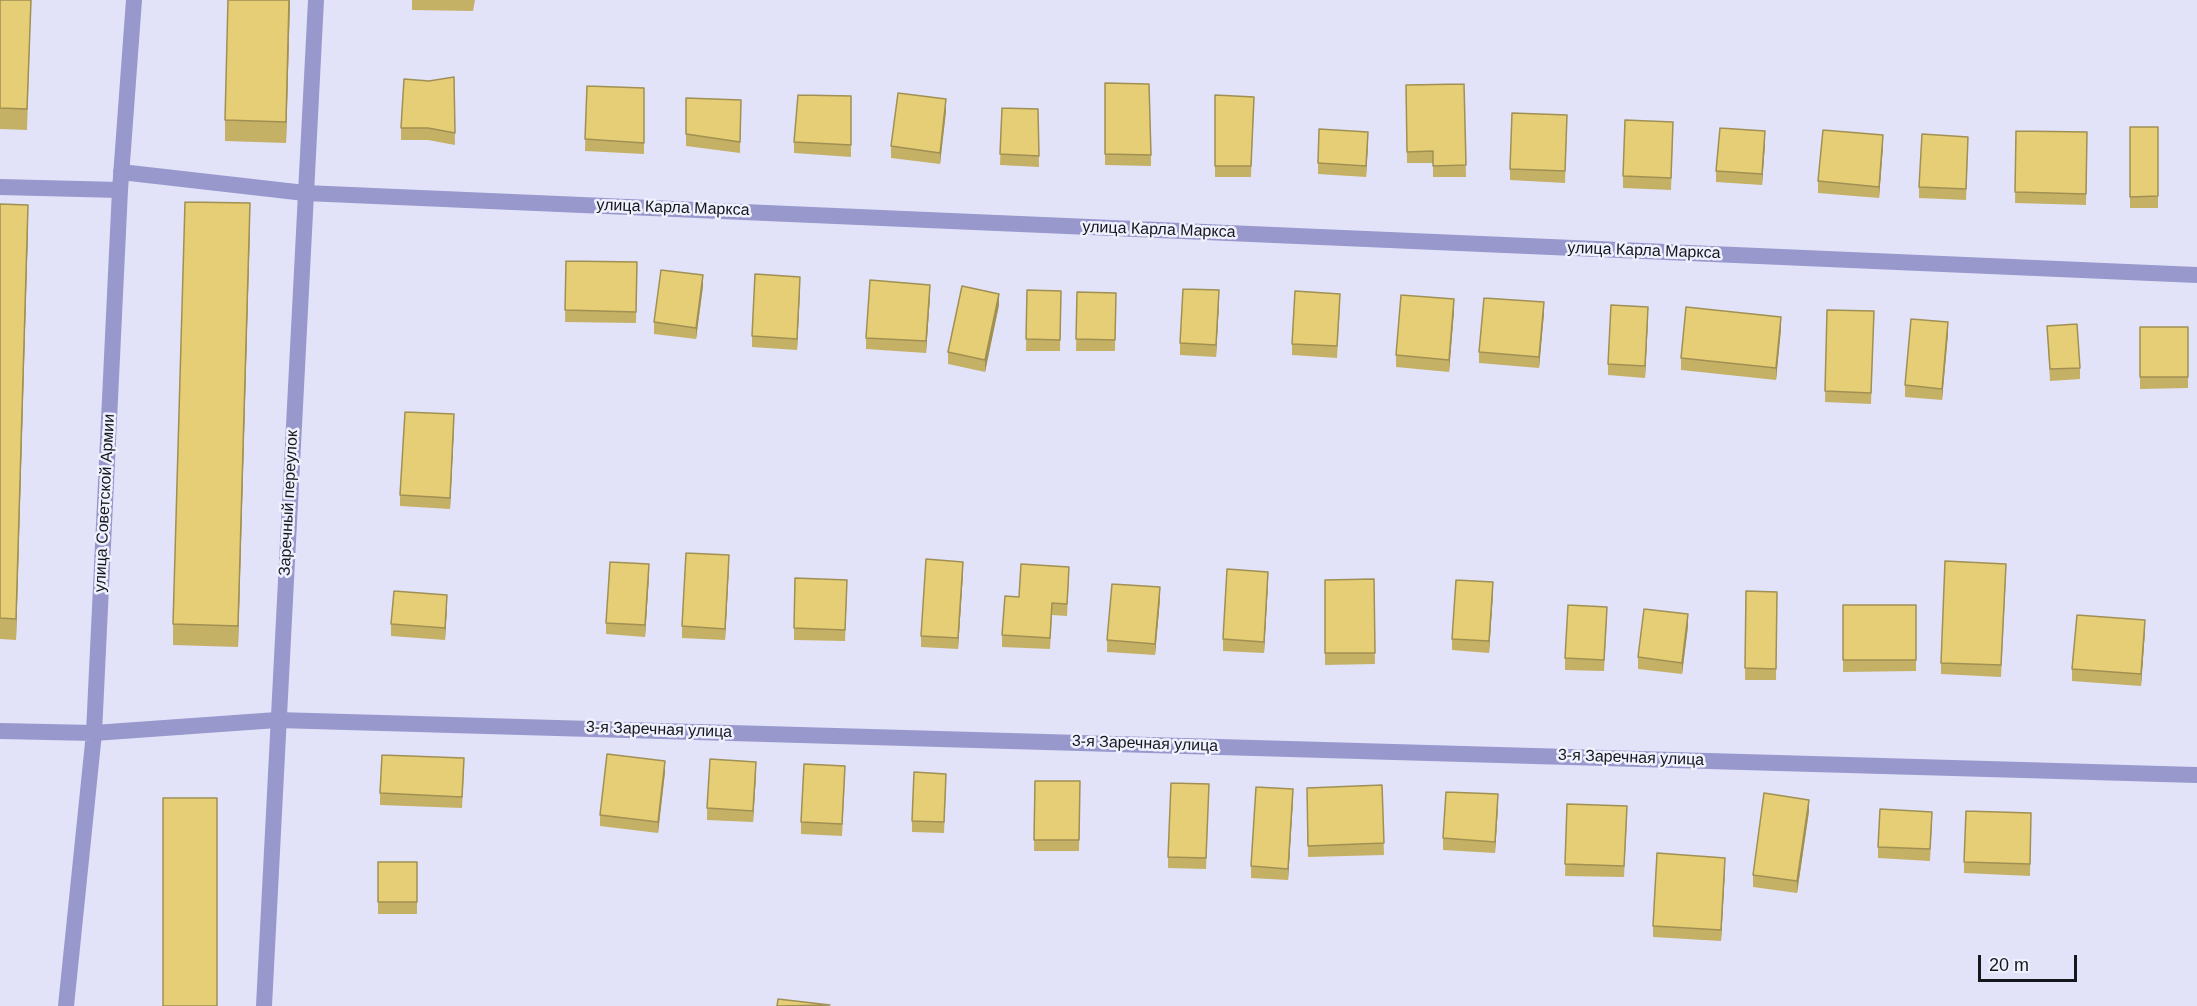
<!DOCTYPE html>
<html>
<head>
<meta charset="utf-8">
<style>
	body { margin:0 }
	#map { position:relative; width:2197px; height:1006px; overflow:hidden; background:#e2e3f8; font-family:Helvetica,sans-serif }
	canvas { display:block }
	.scale { position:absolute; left:1978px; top:955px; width:99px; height:27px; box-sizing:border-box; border:3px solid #16161d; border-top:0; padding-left:8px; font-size:18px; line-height:21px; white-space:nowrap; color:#16161d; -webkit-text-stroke:4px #f0f1fe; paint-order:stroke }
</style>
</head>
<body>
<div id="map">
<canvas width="2197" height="1006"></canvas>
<div class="scale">20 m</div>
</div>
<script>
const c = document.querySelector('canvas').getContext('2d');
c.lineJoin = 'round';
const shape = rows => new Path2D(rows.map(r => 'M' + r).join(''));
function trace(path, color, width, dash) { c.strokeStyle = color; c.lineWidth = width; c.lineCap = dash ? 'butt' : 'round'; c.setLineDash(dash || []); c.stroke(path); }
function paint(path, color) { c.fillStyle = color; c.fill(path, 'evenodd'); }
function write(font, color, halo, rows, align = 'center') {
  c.font = font + ' Helvetica,sans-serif'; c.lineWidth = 5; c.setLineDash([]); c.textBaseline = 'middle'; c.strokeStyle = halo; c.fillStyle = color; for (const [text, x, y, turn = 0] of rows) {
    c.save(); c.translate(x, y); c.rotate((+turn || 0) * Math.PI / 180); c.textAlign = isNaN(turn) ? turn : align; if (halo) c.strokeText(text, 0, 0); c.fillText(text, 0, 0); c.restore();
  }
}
trace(shape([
	[0,187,120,190],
	[264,1006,316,0]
]), '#9898cd', 16);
trace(shape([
	[121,172,305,193,2197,275],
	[94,733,277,720,2197,775]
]), '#9898cd', 16);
trace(shape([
	[0,731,94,733],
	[66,1006,94,733,120,190,134,0]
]), '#9898cd', 16);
paint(shape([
	[0,0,31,0,27,130,0,129],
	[290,0,286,143,225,141,225,120],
	[412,0,475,0,473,11,412,10],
	[454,77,455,145,428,140,401,140,401,128,429,81],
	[1105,83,1151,155,1151,166,1105,165],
	[1464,84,1466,177,1433,177,1433,163,1407,163,1406,85],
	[587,86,644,88,644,154,585,151],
	[1215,95,1254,97,1251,177,1215,177],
	[851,96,851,157,794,153,794,142],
	[686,98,741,100,740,153,686,146],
	[1002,108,1038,109,1039,167,1000,165],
	[946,111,940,164,891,158,891,146],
	[1567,127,1565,183,1510,180,1510,169],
	[2130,127,2158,127,2158,208,2130,208],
	[2016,131,2087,132,2086,205,2015,203],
	[1673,133,1671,190,1623,188,1623,176],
	[1368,143,1366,177,1318,174,1318,163],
	[1765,143,1762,185,1716,182,1716,171],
	[1883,146,1879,198,1818,193,1818,181],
	[1968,148,1966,200,1919,198,1919,187],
	[0,204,28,226,16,640,0,639],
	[250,224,238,647,173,645,173,624],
	[566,261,637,262,636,323,565,322],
	[703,286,696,339,654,334,654,322],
	[800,289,797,350,752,347,752,336],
	[1027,290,1061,291,1060,351,1026,351],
	[1077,292,1116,293,1115,351,1076,351],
	[930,296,926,353,866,349,866,338],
	[1219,302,1216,357,1180,355,1180,343],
	[999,305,985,372,948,364,948,352],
	[1340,305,1337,358,1292,355,1292,344],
	[1827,310,1874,311,1871,404,1825,402],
	[1454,311,1449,372,1396,367,1396,355],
	[1544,313,1539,368,1479,363,1479,352],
	[1648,319,1645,378,1608,375,1608,364],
	[2047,326,2080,368,2080,379,2050,381],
	[2140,327,2188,327,2188,388,2140,389],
	[1781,329,1776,380,1681,370,1681,358],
	[1948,334,1942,400,1905,397,1905,385],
	[454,426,450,509,400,506,400,495],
	[729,566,725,640,682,638,682,626],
	[963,573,958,649,921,647,921,636],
	[2006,575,2001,677,1941,674,1941,663],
	[649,576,645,637,606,634,606,623],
	[1069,578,1067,616,1052,615,1050,649,1002,647,1002,635,1019,597],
	[1374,579,1375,664,1325,665,1325,580],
	[1268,583,1264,653,1223,651,1223,639],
	[847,591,845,641,794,640,794,628],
	[1746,591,1777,592,1776,680,1745,680],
	[1493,593,1489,653,1452,650,1452,639],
	[1160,599,1155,655,1107,652,1107,640],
	[1843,605,1916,605,1916,671,1843,672],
	[447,606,445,640,391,636,391,624],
	[1607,618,1604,671,1565,670,1565,658],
	[1688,626,1682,674,1638,669,1638,657],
	[2145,631,2141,686,2072,681,2072,669],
	[464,770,462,808,380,805,380,793],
	[665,772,658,833,600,826,600,815],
	[756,774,753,822,707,820,707,808],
	[845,777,842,836,801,834,801,822],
	[1035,781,1080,781,1079,851,1034,851],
	[1209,784,1206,869,1168,868,1168,857],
	[946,785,944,833,912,832,912,821],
	[1382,785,1384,855,1308,857,1307,799],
	[1293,800,1288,880,1251,878,1251,866],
	[1567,804,1627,817,1624,877,1565,876],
	[1498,806,1495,853,1443,850,1443,838],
	[1809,811,1797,893,1753,887,1753,875],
	[2031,813,2030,876,1964,873,1964,862],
	[1932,823,1930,861,1878,858,1878,847],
	[378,862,417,862,417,914,378,914],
	[1725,869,1721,941,1653,937,1653,926]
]), '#c5b165');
paint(shape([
	[289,0,290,0,286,143,286,122],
	[946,99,946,111,940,164,940,153],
	[1765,131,1765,143,1762,185,1762,174],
	[1368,132,1368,143,1366,177,1366,166],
	[1883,135,1883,146,1879,198,1879,187],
	[250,203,250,224,238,647,238,626],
	[28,205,28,226,16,640,16,619],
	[703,275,703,286,696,339,696,328],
	[800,277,800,289,797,350,797,339],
	[930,285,930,296,926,353,926,341],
	[1219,290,1219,302,1216,357,1216,345],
	[999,294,999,305,985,372,985,360],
	[1454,299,1454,311,1449,372,1449,360],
	[1544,302,1544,313,1539,368,1539,357],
	[1648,307,1648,319,1645,378,1645,366],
	[1781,317,1781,329,1776,380,1776,368],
	[1948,322,1948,334,1942,400,1942,389],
	[454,414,454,426,450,509,450,498],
	[729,555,729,566,725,640,725,629],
	[963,562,963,573,958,649,958,638],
	[649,564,649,576,645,637,645,625],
	[1268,572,1268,583,1264,653,1264,642],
	[1493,582,1493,593,1489,653,1489,641],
	[1160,587,1160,599,1155,655,1155,644],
	[447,595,447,606,445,640,445,628],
	[1688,614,1688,626,1682,674,1682,663],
	[2145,620,2145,631,2141,686,2141,674],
	[665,761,665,772,658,833,658,822],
	[756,762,756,774,753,822,753,811],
	[1293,789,1293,800,1288,880,1288,869],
	[1498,794,1498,806,1495,853,1495,842],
	[1809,800,1809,811,1797,893,1797,881],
	[1725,858,1725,869,1721,941,1721,930]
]), '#a09053');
const building = shape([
	[0,0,31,0,27,109,0,108,0,0],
	[228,0,289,0,286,122,225,120,228,0],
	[454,77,455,133,428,128,401,128,404,79,429,81,454,77],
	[1105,83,1149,84,1151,155,1105,154,1105,83],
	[1464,84,1466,165,1433,166,1433,151,1407,152,1406,85,1464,84],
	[587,86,644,88,644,143,585,139,587,86],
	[898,93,946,99,940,153,891,146,898,93],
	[798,95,851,96,851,145,794,142,798,95],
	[1215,95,1254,97,1251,166,1215,166,1215,95],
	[686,98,741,100,740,142,686,134,686,98],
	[1002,108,1038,109,1039,156,1000,154,1002,108],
	[1512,113,1567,115,1565,171,1510,169,1512,113],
	[1625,120,1673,122,1671,178,1623,176,1625,120],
	[2130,127,2158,127,2158,196,2130,197,2130,127],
	[1720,128,1765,131,1762,174,1716,171,1720,128],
	[1319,129,1368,132,1366,166,1318,163,1319,129],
	[1823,130,1883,135,1879,187,1818,181,1823,130],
	[2016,131,2087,132,2086,194,2015,192,2016,131],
	[1922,134,1968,137,1966,189,1919,187,1922,134],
	[185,202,250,203,238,626,173,624,185,202],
	[0,204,28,205,16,619,0,618,0,204],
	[566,261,637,262,636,312,565,310,566,261],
	[661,270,703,275,696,328,654,322,661,270],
	[755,274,800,277,797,339,752,336,755,274],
	[870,280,930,285,926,341,866,338,870,280],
	[962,286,999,294,985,360,948,352,962,286],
	[1183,289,1219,290,1216,345,1180,343,1183,289],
	[1027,290,1061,291,1060,340,1026,339,1027,290],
	[1295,291,1340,294,1337,346,1292,344,1295,291],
	[1077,292,1116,293,1115,340,1076,339,1077,292],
	[1401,295,1454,299,1449,360,1396,355,1401,295],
	[1484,298,1544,302,1539,357,1479,352,1484,298],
	[1611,305,1648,307,1645,366,1608,364,1611,305],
	[1686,307,1781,317,1776,368,1681,358,1686,307],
	[1827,310,1874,311,1871,393,1825,391,1827,310],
	[1911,319,1948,322,1942,389,1905,385,1911,319],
	[2077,324,2080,368,2050,369,2047,326,2077,324],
	[2140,327,2188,327,2188,377,2140,377,2140,327],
	[405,412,454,414,450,498,400,495,405,412],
	[686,553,729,555,725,629,682,626,686,553],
	[926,559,963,562,958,638,921,636,926,559],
	[1945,561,2006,564,2001,665,1941,663,1945,561],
	[610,562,649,564,645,625,606,623,610,562],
	[1021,564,1069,567,1067,604,1052,603,1050,638,1002,635,1005,596,1019,597,1021,564],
	[1227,569,1268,572,1264,642,1223,639,1227,569],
	[795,578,847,580,845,630,794,628,795,578],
	[1374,579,1375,653,1325,653,1325,580,1374,579],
	[1456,580,1493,582,1489,641,1452,639,1456,580],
	[1112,584,1160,587,1155,644,1107,640,1112,584],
	[394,591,447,595,445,628,391,624,394,591],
	[1746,591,1777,592,1776,669,1745,668,1746,591],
	[1568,605,1607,607,1604,660,1565,658,1568,605],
	[1843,605,1916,605,1916,660,1843,660,1843,605],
	[1644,609,1688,614,1682,663,1638,657,1644,609],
	[2077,615,2145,620,2141,674,2072,669,2077,615],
	[607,754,665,761,658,822,600,815,607,754],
	[382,755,464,758,462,797,380,793,382,755],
	[710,759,756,762,753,811,707,808,710,759],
	[804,764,845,766,842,824,801,822,804,764],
	[914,772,946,774,944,822,912,821,914,772],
	[1035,781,1080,781,1079,840,1034,840,1035,781],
	[1171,783,1209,784,1206,858,1168,857,1171,783],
	[1382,785,1384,843,1308,846,1307,788,1382,785],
	[1256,787,1293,789,1288,869,1251,866,1256,787],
	[1446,792,1498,794,1495,842,1443,838,1446,792],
	[1764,793,1809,800,1797,881,1753,875,1764,793],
	[163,798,217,798,217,1006,163,1006,163,798],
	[1567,804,1627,806,1624,866,1565,864,1567,804],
	[1880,809,1932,812,1930,849,1878,847,1880,809],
	[1966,811,2031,813,2030,864,1964,862,1966,811],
	[1657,853,1725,858,1721,930,1653,926,1657,853],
	[378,862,417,862,417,902,378,902,378,862],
	[778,999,830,1005,777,1006,778,999]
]);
paint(building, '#e5ce76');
trace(building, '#a09053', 1.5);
write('16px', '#16161d', '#f0f1fe', [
	["улица Карла Маркса",673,208,2],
	["улица Карла Маркса",1159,230,2],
	["улица Карла Маркса",1644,251,2],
	["улица Советской Армии",105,503,-87],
	["Заречный переулок",289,503,-87],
	["3-я Заречная улица",659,730,2],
	["3-я Заречная улица",1145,744,2],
	["3-я Заречная улица",1631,758,2]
]);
</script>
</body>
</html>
